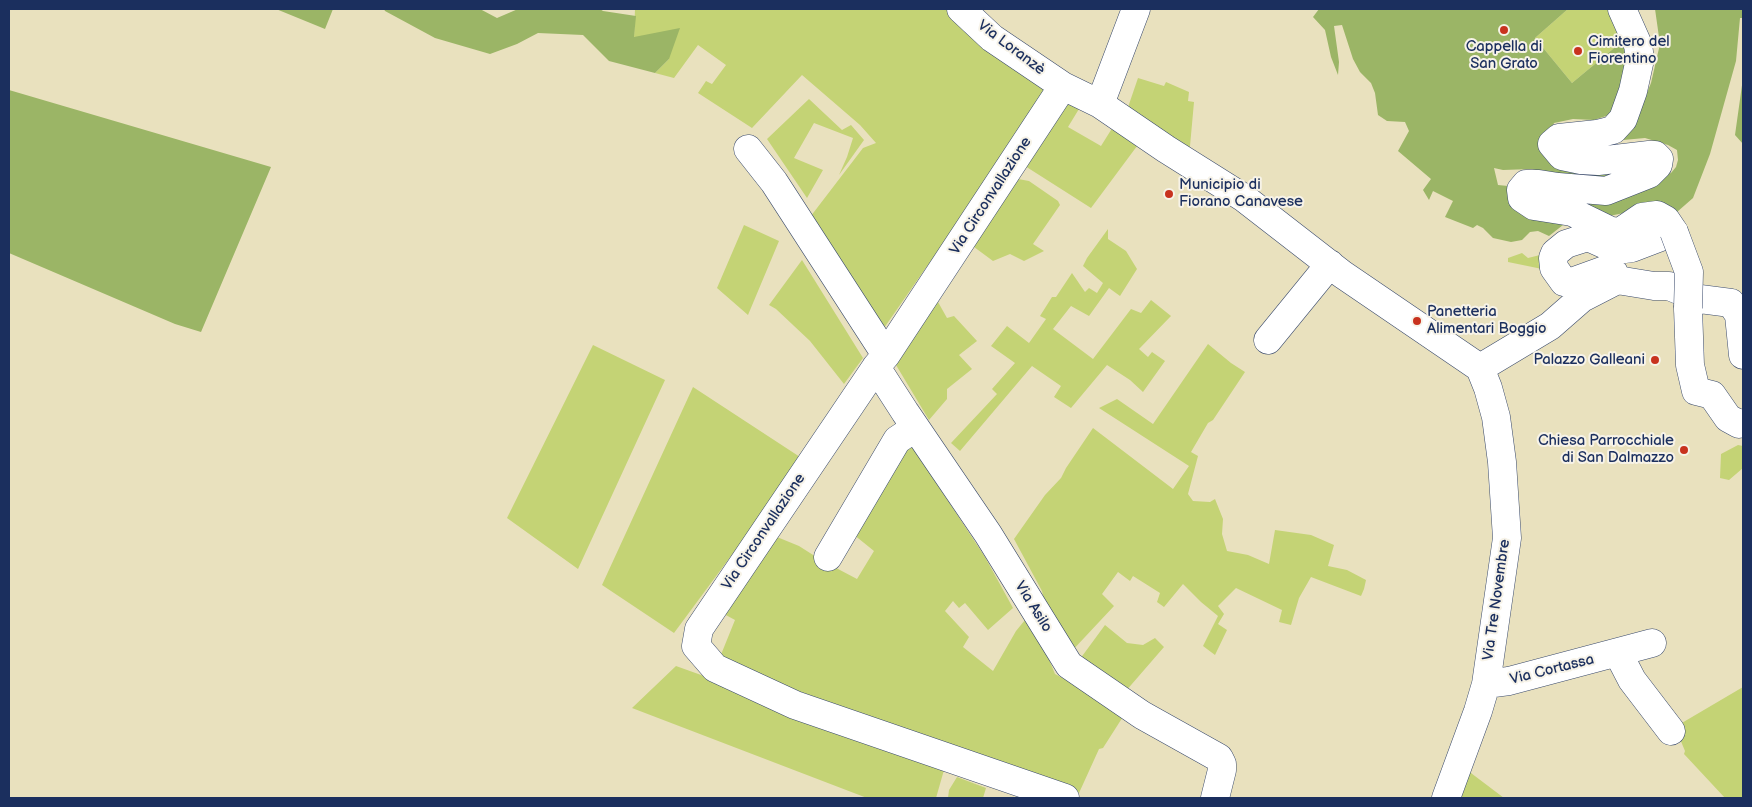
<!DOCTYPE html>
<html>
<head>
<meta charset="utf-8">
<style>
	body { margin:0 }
	#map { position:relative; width:1752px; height:807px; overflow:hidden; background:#e9e1be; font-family:"Balsamiq Sans",sans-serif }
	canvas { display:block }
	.frame { position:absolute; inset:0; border:10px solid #1b2f5e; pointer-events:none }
</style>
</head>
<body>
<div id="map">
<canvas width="1752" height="807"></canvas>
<div class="frame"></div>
</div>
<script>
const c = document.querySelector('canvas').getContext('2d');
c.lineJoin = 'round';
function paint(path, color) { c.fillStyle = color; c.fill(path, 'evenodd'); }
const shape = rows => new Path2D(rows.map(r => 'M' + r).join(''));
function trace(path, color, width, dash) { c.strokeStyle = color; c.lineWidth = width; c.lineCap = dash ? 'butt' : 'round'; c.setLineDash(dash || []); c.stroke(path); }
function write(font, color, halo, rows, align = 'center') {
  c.font = font + ' "Balsamiq Sans",sans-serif'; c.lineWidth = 4; c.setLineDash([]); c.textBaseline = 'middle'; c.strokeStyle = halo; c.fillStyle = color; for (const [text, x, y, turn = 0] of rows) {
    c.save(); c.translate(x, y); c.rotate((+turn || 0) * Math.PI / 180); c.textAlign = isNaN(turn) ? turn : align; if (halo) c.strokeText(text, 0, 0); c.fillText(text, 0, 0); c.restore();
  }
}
paint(shape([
	[635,9,949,9,1053,86,973,206,925,269,884,328,804,225,863,148,876,143,860,125,802,75,752,128,698,93,706,81,712,84,726,65,698,45,674,78,655,73,669,59,634,38],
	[1568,9,1615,9,1631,34,1572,83,1535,38],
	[1138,78,1164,86,1166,82,1189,92,1188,101,1194,102,1189,157,1126,113],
	[809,99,842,130,851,125,864,140,839,175,847,157,853,138,814,123,794,158,823,170,807,198,767,139],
	[1071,99,1082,104,1068,127,1101,146,1116,122,1143,138,1091,208,1025,166],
	[1018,179,1029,181,1058,201,1060,205,1033,244,1044,251,1024,261,1010,254,993,261,970,244],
	[744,225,779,241,748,315,717,288],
	[1108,229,1108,239,1126,251,1137,269,1120,296,1109,288,1089,316,1071,306,1053,329,1093,359,1131,309,1141,313,1151,300,1171,316,1139,349,1148,357,1152,352,1165,361,1143,392,1130,380,1107,365,1071,408,1054,397,1061,386,1032,366,960,451,951,443,997,394,992,389,1015,363,991,346,1007,326,1029,343,1046,319,1040,316,1052,297,1056,297,1072,273,1085,292,1089,288,1097,293,1103,283,1083,266,1087,258],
	[1522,253,1528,258,1540,255,1547,270,1508,262,1508,258],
	[802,260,863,358,844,384,810,341,776,309,769,305],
	[938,302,947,318,954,316,977,341,959,355,972,369,947,389,947,399,929,420,893,360],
	[1208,344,1231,363,1245,372,1213,420,1208,423,1191,452,1198,456,1188,494,1193,501,1210,502,1215,499,1223,519,1222,534,1227,551,1248,555,1269,564,1275,530,1311,535,1334,545,1328,566,1347,570,1366,580,1364,589,1361,596,1311,577,1299,598,1291,625,1279,622,1282,610,1236,588,1218,606,1224,614,1218,624,1227,630,1215,655,1203,646,1218,616,1201,602,1183,584,1164,607,1157,602,1160,593,1133,576,1130,581,1118,572,1102,594,1114,606,1070,653,1049,621,1042,591,1014,539,1045,495,1061,478,1066,468,1093,428,1173,489,1189,466,1099,408,1117,399,1153,424],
	[593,345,665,380,578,569,507,518],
	[693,387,800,457,762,514,674,633,602,585],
	[908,440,985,557,1013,608,988,630,965,603,959,608,953,601,945,611,969,637,963,647,993,671,1016,631,1025,620,1046,652,1055,674,1126,712,1103,748,1099,749,1079,793,718,662,735,620,724,614,777,537,799,546,821,560,857,579,874,551,848,530],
	[1738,445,1743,446,1743,468,1729,480,1720,478,1721,454],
	[1105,625,1127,643,1143,645,1155,638,1164,647,1125,692,1080,659],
	[676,666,946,763,936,798,867,798,632,708],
	[1743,687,1743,798,1725,798,1684,754,1685,751,1675,727],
	[1463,767,1504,798,1452,798],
	[957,777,986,788,983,798,948,798,949,790]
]), '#c4d375');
paint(shape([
	[276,9,333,9,325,29],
	[384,9,480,9,497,18,518,9,600,9,603,11,636,16,634,37,680,28,669,59,655,73,609,61,583,35,538,33,517,44,490,54,435,38,385,11],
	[1319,9,1568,9,1535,38,1572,83,1631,34,1630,63,1612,114,1594,120,1573,119,1554,123,1545,143,1648,164,1593,184,1532,169,1503,170,1494,168,1498,185,1508,186,1511,200,1563,215,1563,225,1549,236,1538,231,1530,232,1522,240,1511,242,1493,238,1483,228,1477,225,1473,228,1445,217,1453,201,1433,191,1429,200,1423,190,1431,179,1398,151,1409,131,1405,122,1387,121,1378,115,1375,93,1371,83,1360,72,1353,59,1342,25,1334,26,1339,62,1338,75,1331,57,1325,30,1313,17],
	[1655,9,1743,9,1743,18,1740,18,1736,61,1710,154,1693,198,1677,212,1634,211,1599,218,1568,198,1632,186,1671,173,1676,167,1678,160,1677,150,1668,145,1645,138,1623,140,1608,143,1644,100,1651,83,1660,44],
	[1743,78,1743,144,1735,135],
	[9,90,271,167,201,332,175,324,9,253]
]), '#9bb566');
const minor = shape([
	[961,9,992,38,1063,86,1100,104,1166,149,1244,198,1342,274,1480,368],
	[1063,86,886,355,876,367,699,629,696,646,715,668,795,705,1065,798],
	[1100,104,1136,9],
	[748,149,774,182,886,355],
	[1617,280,1614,273,1605,270,1569,283,1564,282,1554,268,1553,258,1555,253,1566,244,1588,237,1617,250,1632,248,1674,232,1666,220,1657,215,1642,217,1620,232,1611,231,1572,212,1534,206,1522,198,1521,190,1526,184,1539,184,1558,187,1606,191,1649,174,1658,165,1659,159,1655,155,1649,155,1598,161,1581,160,1562,156,1552,144,1559,138,1597,134,1613,130,1623,119,1633,91,1640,59,1638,45,1622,9],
	[1731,303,1739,315,1743,355],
	[1688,308,1690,365,1696,391,1712,395,1728,418,1739,424,1743,423],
	[1268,340,1330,264],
	[876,367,905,412,988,534,1069,665,1142,715,1219,758,1222,764,1222,770,1215,798],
	[1480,368,1550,326,1582,298,1617,280,1654,286,1669,286,1700,299,1731,303],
	[828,557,897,440,915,428],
	[1618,653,1632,680,1671,731],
	[1486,684,1509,681,1652,643],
	[1446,798,1478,711,1486,684,1507,538,1502,462,1496,417,1488,388,1480,368]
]);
trace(minor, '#3a4a6c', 29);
trace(minor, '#fff', 28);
const minorBridge = shape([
	[1674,232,1689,272,1688,308]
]);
trace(minorBridge, '#3a4a6c', 29, []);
trace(minorBridge, '#fff', 28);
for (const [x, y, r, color] of [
	[1504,30,5,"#c8321e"],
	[1578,51,5,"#c8321e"],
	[1169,194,5,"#c8321e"],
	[1417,321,5,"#c8321e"],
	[1655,360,5,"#c8321e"],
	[1684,450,5,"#c8321e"]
]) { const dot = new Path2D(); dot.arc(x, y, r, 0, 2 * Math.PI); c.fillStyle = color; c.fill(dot); trace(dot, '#f7f3e8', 2); }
write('15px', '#1b2f5e', '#f7f3e8', [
	["Cimitero del",1588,42],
	["Fiorentino",1588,59],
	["Cappella di",1504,47,"center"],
	["San Grato",1504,64,"center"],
	["Municipio di",1179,185],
	["Fiorano Canavese",1179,202],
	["Panetteria",1427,312],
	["Alimentari Boggio",1427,329],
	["Palazzo Galleani",1645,360,"right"],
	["Chiesa Parrocchiale",1674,441,"right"],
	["di San Dalmazzo",1674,458,"right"]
], 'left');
write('15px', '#1b2f5e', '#f7f3e8', [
	["Via Loranzè",1011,48,37],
	["Via Circonvallazione",991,196,-57],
	["Via Circonvallazione",764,532,-56],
	["Via Tre Novembre",1497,600,-82],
	["Via Asilo",1033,607,58],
	["Via Cortassa",1552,670,-14]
]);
</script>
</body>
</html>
